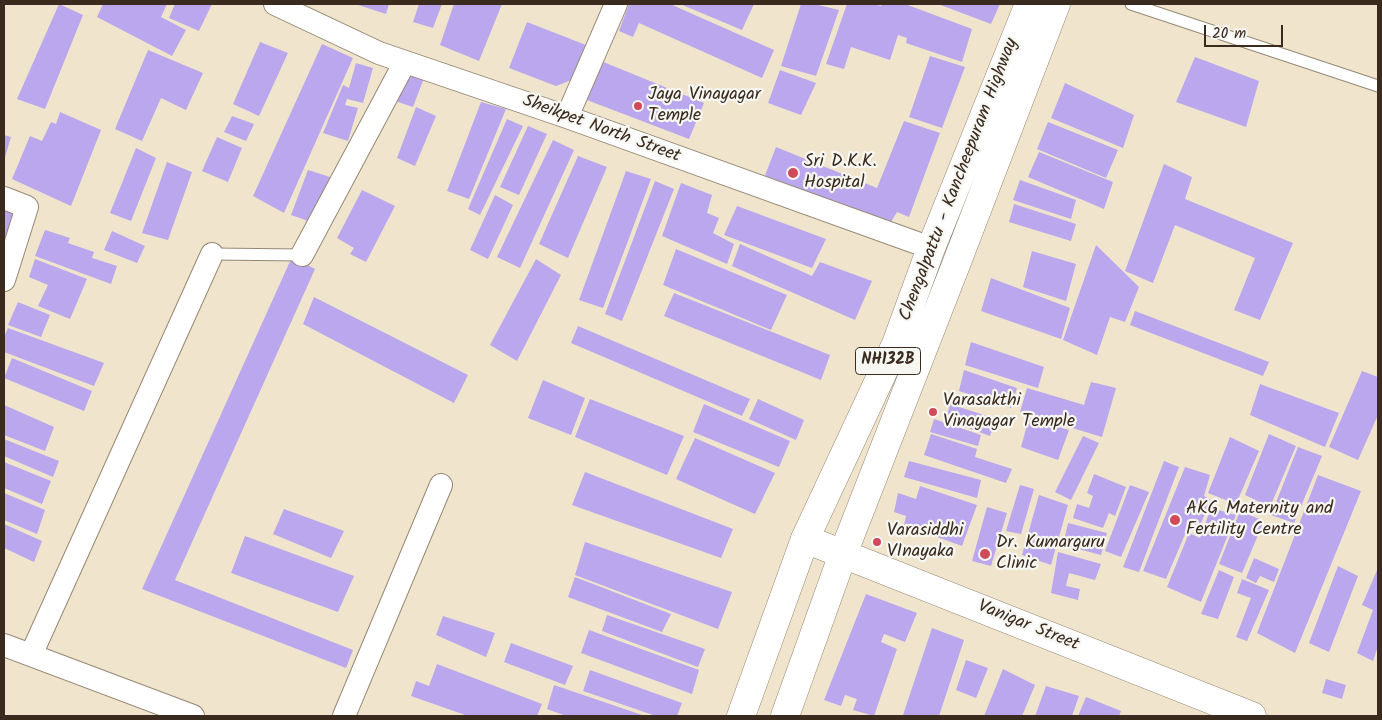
<!DOCTYPE html>
<html>
<head>
<meta charset="utf-8">
<style>
	body { margin:0 }
	#map { position:relative; width:1382px; height:720px; overflow:hidden; background:#f0e5cc; font-family:Kalam,sans-serif }
	canvas { display:block }
	.frame { position:absolute; inset:0; border:5px solid #3b2a1e; pointer-events:none }
	.scale { position:absolute; left:1204px; top:25px; width:79px; height:22px; box-sizing:border-box; border:2px solid #3b2a1e; border-top:0; padding-left:6px; font-size:15px; line-height:18px; white-space:nowrap; color:#3b2a1e; -webkit-text-stroke:4px #f6f6f2; paint-order:stroke }
</style>
</head>
<body>
<div id="map">
<canvas width="1382" height="720"></canvas>
<div class="frame"></div>
<div class="scale">20 m</div>
</div>
<script>
const c = document.querySelector('canvas').getContext('2d');
c.lineJoin = 'round';
function paint(path, color) { c.fillStyle = color; c.fill(path, 'evenodd'); }
const shape = rows => new Path2D(rows.map(r => 'M' + r).join(''));
function trace(path, color, width, dash) { c.strokeStyle = color; c.lineWidth = width; c.lineCap = dash ? 'butt' : 'round'; c.setLineDash(dash || []); c.stroke(path); }
function write(font, color, halo, rows, align = 'center') {
  c.font = font + ' Kalam,sans-serif'; c.lineWidth = 4.5; c.setLineDash([]); c.textBaseline = 'middle'; c.strokeStyle = halo; c.fillStyle = color; for (const [text, x, y, turn = 0] of rows) {
    c.save(); c.translate(x, y); c.rotate((+turn || 0) * Math.PI / 180); c.textAlign = isNaN(turn) ? turn : align; if (halo) c.strokeText(text, 0, 0); c.fillText(text, 0, 0); c.restore();
  }
}
paint(shape([
	[59,4,83,15,45,109,17,99],
	[103,4,167,4,161,17,186,30,172,56,97,17],
	[175,4,212,4,199,31,169,18],
	[355,4,389,4,386,14],
	[419,4,442,4,433,28,413,22],
	[454,4,502,4,479,61,440,45],
	[629,4,670,4,774,50,762,78,639,23,633,37,619,31],
	[680,4,754,4,742,30],
	[801,4,814,4,839,10,816,76,781,66],
	[847,4,873,4,881,6,882,4,905,4,972,29,962,62,906,43,907,38,898,35,890,60,851,47,844,69,826,64],
	[938,4,1000,4,991,24],
	[527,22,586,45,574,79,556,86,509,68],
	[260,42,288,53,259,116,233,104],
	[322,44,353,58,284,213,253,196],
	[148,50,203,73,186,110,161,98,142,141,115,129],
	[930,56,965,67,942,128,909,117],
	[1195,57,1259,81,1246,127,1176,102],
	[601,61,704,103,689,139,587,100],
	[356,63,373,68,363,103,347,99,345,105,358,108,348,141,323,133,343,85,349,88],
	[780,70,816,83,801,115,768,103],
	[406,72,424,78,413,107,395,101],
	[1065,83,1134,115,1123,148,1051,118],
	[481,102,506,109,469,199,447,191],
	[416,107,436,116,415,166,397,158],
	[60,112,101,130,71,206,12,179,30,136,42,141,51,122,56,124],
	[232,116,254,124,246,141,224,132],
	[507,119,523,126,480,215,468,209],
	[904,121,940,133,909,217,897,212,891,222,764,178,776,147,877,188],
	[1048,122,1118,150,1106,178,1037,149],
	[528,126,547,134,519,195,500,187],
	[4,135,11,137,4,161],
	[217,137,242,148,228,182,202,171],
	[553,140,574,150,520,268,497,257],
	[136,148,156,158,131,221,110,213],
	[1039,152,1113,182,1104,209,1028,177],
	[578,156,607,167,568,258,539,244],
	[167,162,192,172,168,240,142,233],
	[1164,164,1192,177,1185,199,1293,243,1260,320,1234,310,1255,258,1175,225,1153,283,1125,271],
	[308,170,330,177,314,223,291,215],
	[626,171,651,179,603,308,579,300],
	[1020,180,1076,200,1071,219,1013,200],
	[655,181,674,189,622,321,605,314],
	[681,183,712,195,707,213,719,218,713,233,734,244,727,264,662,236],
	[362,190,395,206,366,262,350,254,354,248,337,238],
	[495,195,513,205,488,259,470,250],
	[1014,204,1076,224,1071,241,1009,222],
	[4,205,21,211,12,240,4,237],
	[737,206,826,239,812,268,724,235],
	[45,230,70,238,68,243,94,252,92,258,117,266,111,284,35,256],
	[112,231,145,246,137,263,104,250],
	[740,244,812,276,820,262,872,281,855,320,732,266],
	[1096,245,1139,287,1125,322,1110,317,1097,355,1063,340],
	[676,249,787,295,771,330,663,285],
	[1032,251,1076,264,1066,301,1023,287],
	[292,257,315,269,175,580,353,650,346,668,142,589],
	[35,259,87,279,70,319,38,306,48,285,29,277],
	[536,259,561,275,517,361,490,345],
	[991,278,1070,308,1061,339,981,311],
	[674,293,830,355,821,380,664,316],
	[314,297,468,375,454,403,303,324],
	[18,302,50,315,41,337,8,325],
	[1135,311,1269,362,1263,376,1130,325],
	[578,326,750,399,742,416,571,343],
	[8,328,104,363,94,386,4,352,4,337],
	[971,342,1044,367,1038,388,965,365],
	[12,358,92,391,84,411,4,378],
	[964,370,1017,388,1011,408,959,391],
	[1362,371,1378,377,1378,415,1358,460,1329,447],
	[543,380,585,398,571,435,528,418],
	[1091,382,1116,388,1102,437,1020,412,1027,388,1084,405],
	[1260,384,1339,413,1325,447,1250,415],
	[590,399,684,436,667,475,575,437],
	[758,399,804,420,796,440,749,419],
	[704,404,790,441,779,467,693,432],
	[950,404,996,419,990,436,946,420],
	[4,405,54,427,45,451,4,435],
	[1029,418,1069,430,1058,460,1021,447],
	[934,419,981,435,978,446,930,432],
	[931,434,977,449,975,457,1012,469,1006,483,924,455],
	[1269,434,1296,446,1270,507,1245,495],
	[1083,436,1099,443,1071,500,1055,492],
	[1230,437,1259,451,1236,504,1208,493],
	[695,438,775,473,755,514,676,479],
	[4,439,59,461,53,477,4,456],
	[1298,447,1322,456,1294,523,1271,515],
	[909,461,981,480,977,498,904,477],
	[1164,461,1179,467,1139,572,1123,567],
	[4,462,51,481,42,504,4,488],
	[1185,467,1210,475,1204,496,1211,500,1198,530,1189,525,1166,579,1143,571],
	[585,472,733,529,721,558,572,505],
	[1094,474,1126,487,1115,516,1109,513,1103,528,1073,518,1077,504,1089,508,1093,496,1087,493],
	[1318,475,1361,491,1295,653,1257,633],
	[1020,485,1034,489,1021,534,1006,531],
	[1130,485,1149,492,1121,557,1105,551],
	[920,486,977,505,962,546,904,525,906,516,894,512,898,493,916,499],
	[4,493,45,510,37,534,4,520],
	[1039,495,1068,505,1051,565,1022,555],
	[987,507,1007,513,991,566,972,561],
	[1211,508,1236,515,1201,602,1167,587,1189,533,1200,538],
	[284,509,344,531,331,558,273,534],
	[1240,511,1264,521,1242,573,1219,564],
	[1068,523,1107,533,1101,555,1063,545],
	[4,524,42,541,34,562,4,548],
	[245,536,354,576,338,612,231,573],
	[585,542,732,592,718,629,575,575],
	[1058,552,1101,564,1095,580,1069,573,1066,586,1080,589,1078,600,1051,593],
	[1254,558,1279,569,1274,582,1260,576,1256,583,1246,578],
	[1338,566,1358,576,1329,652,1309,643],
	[1378,568,1378,646,1373,661,1357,653,1373,610,1362,605],
	[1219,570,1234,577,1218,619,1201,614],
	[575,577,671,614,662,632,568,597],
	[1242,579,1269,590,1247,641,1236,637,1251,598,1237,593],
	[866,594,917,613,905,642,884,634,881,642,897,649,874,716,853,710,857,699,845,695,841,706,824,700],
	[607,615,705,649,698,667,602,631],
	[443,616,495,633,486,657,436,635],
	[932,628,964,640,939,716,906,716,903,715],
	[589,630,699,670,692,694,581,653],
	[511,643,573,666,565,685,504,662],
	[966,660,988,668,976,698,956,690],
	[437,664,542,704,537,716,468,716,411,696,416,681,429,686],
	[1003,669,1035,685,1022,716,984,716],
	[590,670,682,703,677,716,656,716,583,691],
	[1326,679,1346,685,1342,699,1322,693],
	[554,685,645,716,566,716,547,709],
	[1046,686,1079,696,1072,716,1035,716],
	[1086,697,1121,711,1119,716,1078,716]
]), '#baa7ed');
const service = shape([
	[1131,4,1378,86],
	[212,254,302,255]
]);
const minor = shape([
	[275,4,379,53,567,117,931,248],
	[567,117,616,4],
	[4,198,27,207,4,280],
	[302,255,405,62],
	[4,645,193,716],
	[31,655,212,254],
	[344,716,441,485]
]);
const secondary = shape([
	[805,539,1252,716]
]);
const trunk = shape([
	[741,716,805,539,896,344,931,248,1029,4],
	[785,716,843,554,957,262,1056,4]
]);
trace(service, '#968875', 13);
trace(minor, '#968875', 24);
trace(secondary, '#968875', 29);
trace(trunk, '#968875', 29);
trace(service, '#fff', 11);
trace(minor, '#fff', 22);
trace(secondary, '#fff', 28);
trace(trunk, '#fff', 28);
for (const [x, y, r, color] of [
	[638,106,5,"#d1495b"],
	[793,173,6,"#d1495b"],
	[933,412,5,"#d1495b"],
	[1175,520,6,"#d1495b"],
	[877,542,5,"#d1495b"],
	[985,554,6,"#d1495b"]
]) { const dot = new Path2D(); dot.arc(x, y, r, 0, 2 * Math.PI); c.fillStyle = color; c.fill(dot); trace(dot, '#f6f6f2', 2); }
for (const [x, y, w] of [
	[888,361,65]
]) { const box = new Path2D(); box.roundRect(x - w / 2, y - 13.5, w, 27, 4); c.fillStyle = '#f6f6f2'; c.fill(box); trace(box, '#3b2a1e', 1); }
write('bold 16px', '#3b2a1e', null, [
	["NH132B",888,361]
]);
write('18px', '#3b2a1e', '#f6f6f2', [
	["Jaya Vinayagar",648,96],
	["Temple",648,117],
	["Sri D.K.K.",804,163],
	["Hospital",804,184],
	["Varasakthi",943,402],
	["Vinayagar Temple",943,423],
	["AKG Maternity and",1186,510],
	["Fertility Centre",1186,531],
	["Varasiddhi",887,532],
	["VInayaka",887,553],
	["Dr. Kumarguru",996,544],
	["Clinic",996,565]
], 'left');
write('18px', '#3b2a1e', '#f6f6f2', [
	["Sheikpet North Street",601,130,20],
	["Chengalpattu - Kancheepuram Highway",960,180,-69],
	["Vanigar Street",1028,627,22]
]);
</script>
</body>
</html>
